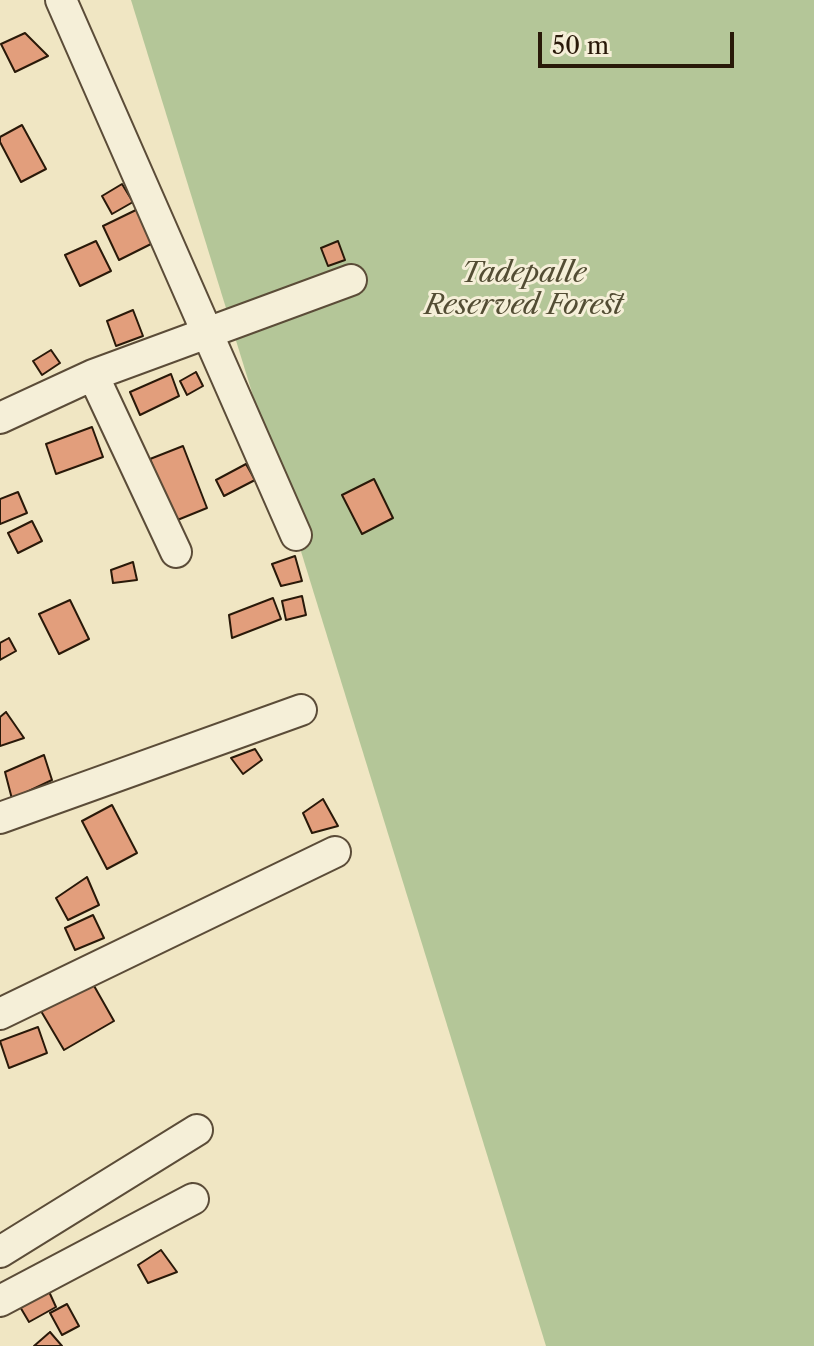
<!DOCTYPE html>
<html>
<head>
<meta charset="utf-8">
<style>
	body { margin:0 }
	#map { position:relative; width:814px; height:1346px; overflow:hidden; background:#f0e6c3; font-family:"Libre Caslon Text",serif }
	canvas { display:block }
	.scale { position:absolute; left:538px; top:32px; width:196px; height:36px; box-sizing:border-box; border:4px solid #291909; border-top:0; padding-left:10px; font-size:24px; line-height:28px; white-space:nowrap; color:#291909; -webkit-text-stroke:6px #f5efd8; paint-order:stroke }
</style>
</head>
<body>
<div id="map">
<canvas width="814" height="1346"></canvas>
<div class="scale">50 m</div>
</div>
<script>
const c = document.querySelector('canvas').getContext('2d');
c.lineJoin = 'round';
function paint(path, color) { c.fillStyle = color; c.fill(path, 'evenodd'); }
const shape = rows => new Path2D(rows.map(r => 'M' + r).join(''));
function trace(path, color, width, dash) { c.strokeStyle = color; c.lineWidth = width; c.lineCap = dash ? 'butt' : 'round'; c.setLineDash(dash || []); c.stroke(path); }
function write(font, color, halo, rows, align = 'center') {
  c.font = font + ' "Libre Caslon Text",serif'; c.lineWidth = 6; c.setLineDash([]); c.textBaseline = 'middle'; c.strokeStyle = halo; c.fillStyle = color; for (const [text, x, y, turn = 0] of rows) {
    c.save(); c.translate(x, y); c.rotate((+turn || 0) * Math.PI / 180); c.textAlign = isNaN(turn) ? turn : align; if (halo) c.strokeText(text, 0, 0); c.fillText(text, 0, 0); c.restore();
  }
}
paint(shape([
	[131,0,814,0,814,1346,546,1346]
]), '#b4c698');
const building = shape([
	[25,33,48,56,15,72,1,44,25,33],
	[22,125,46,169,21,182,0,142,0,137,22,125],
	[122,184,133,202,112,214,102,196,122,184],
	[138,209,155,242,119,260,103,226,138,209],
	[96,241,111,271,80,286,65,255,96,241],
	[338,241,345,260,328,266,321,248,338,241],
	[133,310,143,336,116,346,107,321,133,310],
	[51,350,60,363,42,375,33,361,51,350],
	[196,372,203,386,187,395,180,381,196,372],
	[171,374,179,396,140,415,130,392,171,374],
	[92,427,103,457,56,474,46,444,92,427],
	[183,446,207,508,175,521,150,459,183,446],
	[246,464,255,480,224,496,216,480,246,464],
	[374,479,393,518,362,534,342,495,374,479],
	[18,492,27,513,0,524,0,499,18,492],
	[32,521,42,541,18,553,8,533,32,521],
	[295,556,302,581,281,586,272,564,295,556],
	[133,562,137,580,113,583,111,570,133,562],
	[302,596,306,615,286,620,282,601,302,596],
	[273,598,281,619,232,638,229,615,273,598],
	[70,600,89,639,59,654,39,614,70,600],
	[9,638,16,651,0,660,0,643,9,638],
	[6,712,24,738,0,746,0,717,6,712],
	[255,749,262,760,243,774,231,758,255,749],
	[44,755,52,780,12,799,5,772,44,755],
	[323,799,338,826,312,833,303,813,323,799],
	[112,805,137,853,107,869,82,821,112,805],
	[87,877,99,905,68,920,56,898,87,877],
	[93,915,104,938,75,950,65,928,93,915],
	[89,977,114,1021,64,1050,38,1006,89,977],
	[38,1027,47,1053,9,1068,0,1041,38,1027],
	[161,1250,177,1272,148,1283,138,1265,161,1250],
	[46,1285,56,1307,29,1322,16,1300,46,1285],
	[67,1304,79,1326,62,1335,50,1313,67,1304],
	[50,1332,62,1346,34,1346,50,1332]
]);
paint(building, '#e29e7c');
trace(building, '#291909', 2);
const street = shape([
	[61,0,296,535],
	[93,375,176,552],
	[0,418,93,375,351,280],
	[0,818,301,710],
	[0,1014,335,852],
	[0,1252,197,1130],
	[0,1301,193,1199]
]);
trace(street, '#5b4c38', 34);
trace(street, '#f5efd8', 30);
write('italic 28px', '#534d34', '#f5efd8', [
	["Tadepalle",524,274],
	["Reserved Forest",524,306]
]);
</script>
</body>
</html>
